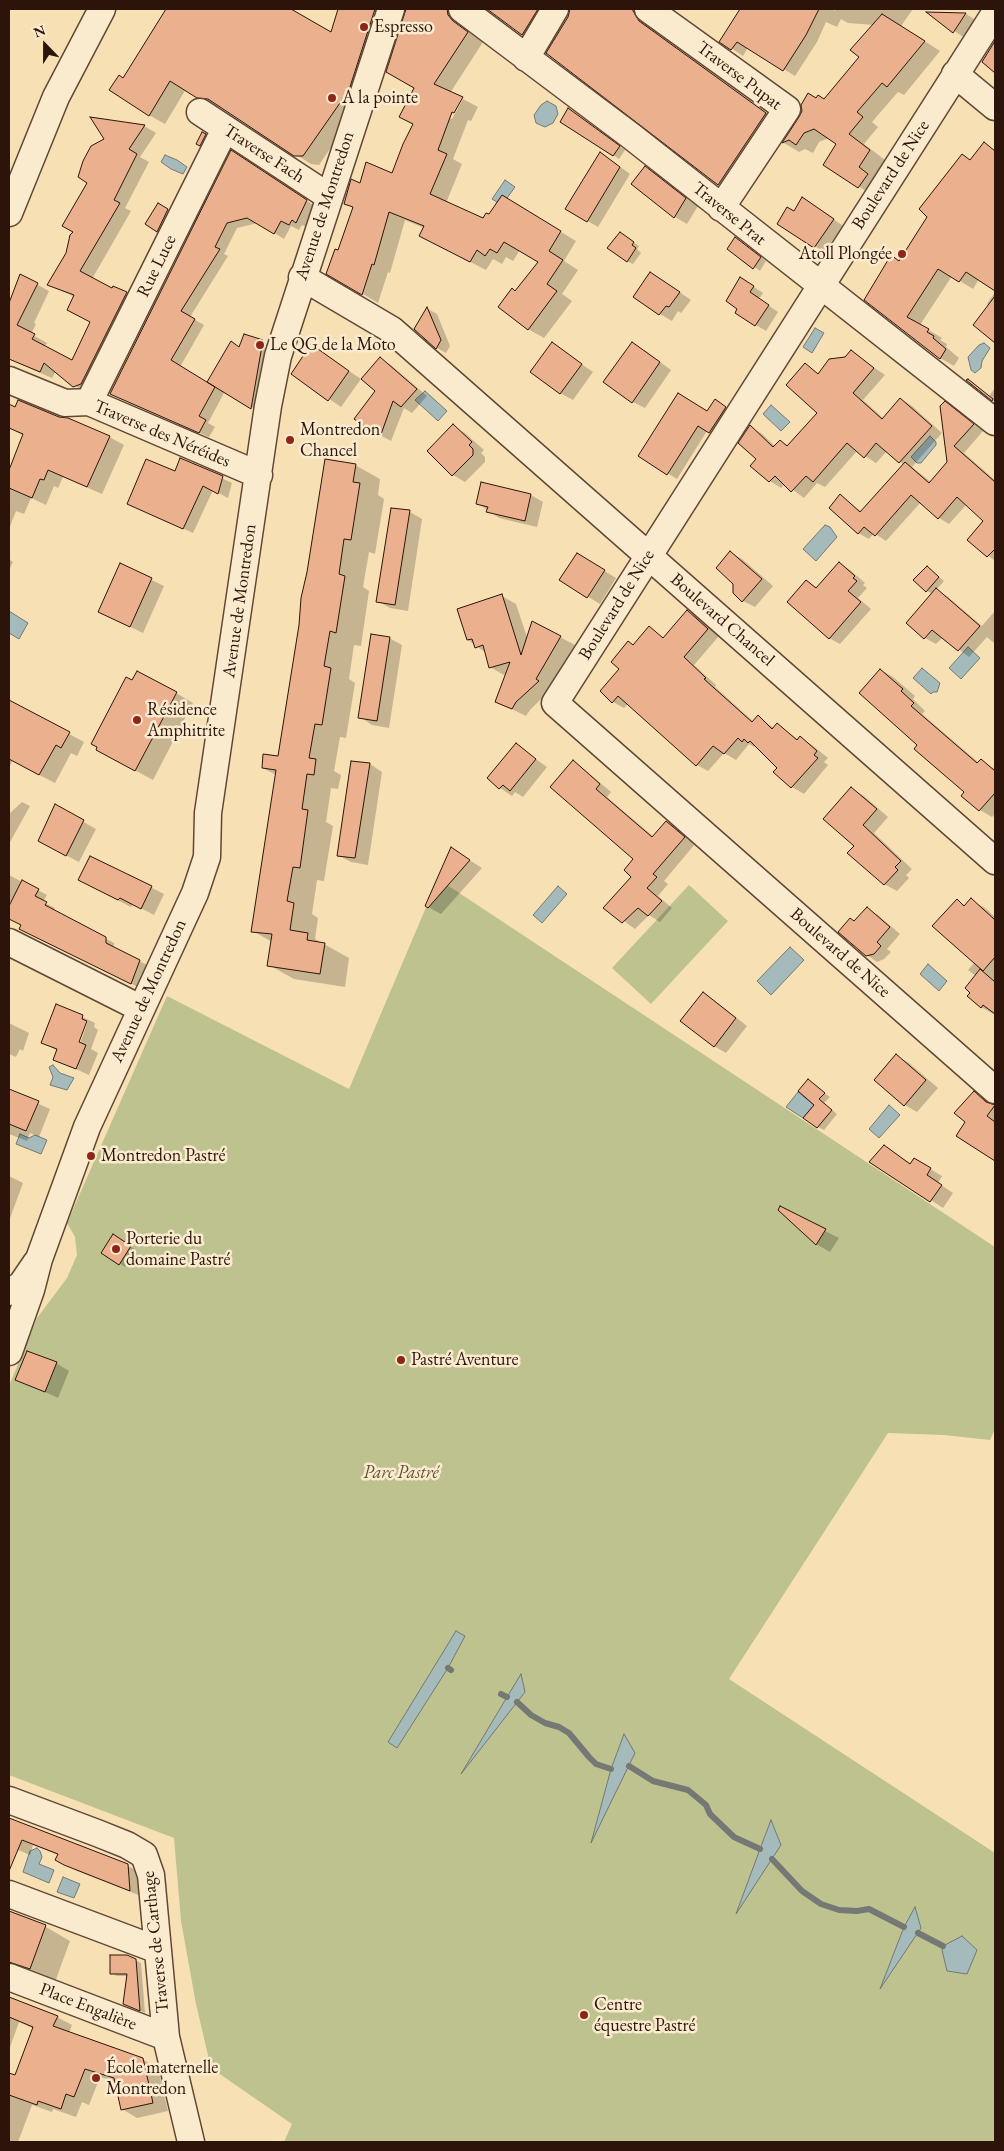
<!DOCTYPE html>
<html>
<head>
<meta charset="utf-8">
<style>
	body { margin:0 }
	#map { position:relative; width:1004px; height:2151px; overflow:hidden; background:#f8e0b5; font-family:"EB Garamond",serif }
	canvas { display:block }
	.frame { position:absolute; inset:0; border:10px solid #2d140a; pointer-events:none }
	.north { position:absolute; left:20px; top:20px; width:50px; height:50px; -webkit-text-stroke:4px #faebcf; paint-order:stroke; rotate:338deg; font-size:14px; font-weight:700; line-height:20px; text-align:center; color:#2d140a }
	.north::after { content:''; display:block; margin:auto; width:18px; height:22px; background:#2d140a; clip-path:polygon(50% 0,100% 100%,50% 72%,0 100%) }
</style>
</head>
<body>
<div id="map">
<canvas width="1004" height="2151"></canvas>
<div class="frame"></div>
<div class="north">N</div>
</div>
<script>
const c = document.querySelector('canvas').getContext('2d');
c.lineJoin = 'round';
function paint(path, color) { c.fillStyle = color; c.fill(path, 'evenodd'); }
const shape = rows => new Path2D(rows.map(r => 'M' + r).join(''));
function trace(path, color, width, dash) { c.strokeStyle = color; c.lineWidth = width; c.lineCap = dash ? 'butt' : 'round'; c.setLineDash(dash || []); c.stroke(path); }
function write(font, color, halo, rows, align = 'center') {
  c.font = font + ' "EB Garamond",serif'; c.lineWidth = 5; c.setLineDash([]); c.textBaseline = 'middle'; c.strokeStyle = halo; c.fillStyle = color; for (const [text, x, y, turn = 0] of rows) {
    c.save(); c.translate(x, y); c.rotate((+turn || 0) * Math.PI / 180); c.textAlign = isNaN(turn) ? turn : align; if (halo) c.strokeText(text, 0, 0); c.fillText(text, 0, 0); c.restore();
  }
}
paint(shape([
	[438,879,995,1247,995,1429,990,1440,944,1435,888,1433,729,1679,995,1853,995,2142,284,2142,292,2124,211,2068,196,2004,181,1921,174,1838,9,1775,9,1386,37,1318,67,1278,77,1255,75,1237,67,1223,167,996,349,1089],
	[689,885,728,921,651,1004,612,968]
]), '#bdc28e');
const water = shape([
	[547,101,556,106,558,114,553,123,545,127,536,123,534,115,541,105,547,101],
	[165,155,177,160,187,167,183,174,171,169,161,162,165,155],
	[505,180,515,187,502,205,492,199,505,180],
	[815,328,824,333,812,353,803,347,815,328],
	[984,343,990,348,982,361,981,368,975,373,971,370,968,357,979,345,984,343],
	[425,391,447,411,438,421,415,400,425,391],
	[771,405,790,422,781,431,763,414,771,405],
	[930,436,936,442,936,445,921,463,917,463,911,457,930,436],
	[825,525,830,527,837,537,816,561,803,549,825,525],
	[9,611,28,623,19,639,9,633,9,611],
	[968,647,980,658,961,679,949,668,968,647],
	[922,668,940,683,937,692,933,692,931,694,913,678,922,668],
	[558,886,567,894,542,923,533,915,558,886],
	[790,947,804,960,771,995,757,981,790,947],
	[928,964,947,981,939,991,920,974,928,964],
	[53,1065,60,1073,74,1078,67,1090,50,1085,53,1077,49,1067,53,1065],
	[798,1092,814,1105,803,1118,786,1107,798,1092],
	[889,1105,900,1115,879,1138,869,1129,889,1105],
	[20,1134,29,1138,35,1135,47,1140,41,1154,16,1144,20,1134],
	[456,1631,465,1636,448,1668,397,1748,388,1742,456,1631],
	[521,1674,525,1692,461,1774,507,1697,521,1674],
	[624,1734,635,1753,591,1843,611,1769,624,1734],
	[771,1820,781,1845,736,1914,760,1849,771,1820],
	[37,1848,40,1851,42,1857,39,1864,54,1870,49,1883,23,1872,30,1851,37,1848],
	[63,1877,80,1884,74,1898,57,1892,63,1877],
	[915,1907,921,1928,880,1989,904,1927,915,1907],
	[962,1936,977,1950,967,1974,947,1971,942,1950,943,1946,962,1936]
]);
paint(water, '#a5baba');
trace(water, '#757874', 1);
paint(shape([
	[167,9,269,9,276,13,279,9,289,9,331,34,340,9,395,9,364,99,319,165,311,164,223,108,214,106,186,89,165,124,149,115,124,79],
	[407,9,466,9,464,26,483,42,450,93,461,98,450,118,452,119,463,99,478,107,471,121,468,120,453,159,462,164,446,203,484,220,490,216,518,206,576,241,564,261,578,270,562,294,572,301,544,338,528,329,516,292,540,262,520,250,513,261,506,257,502,264,493,259,486,270,420,236,424,228,405,220,390,273,388,272,378,303,328,273,339,251,354,208,346,203,361,184,392,175,415,125,416,87],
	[489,9,559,9,538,43,523,34],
	[571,9,633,9,649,21,655,32,781,123,735,193,719,184,548,53,569,17],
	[742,9,832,9,835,11,836,9,913,9,901,26,940,51,904,95,898,92,872,122,878,127,864,144,885,160,874,177,883,184,874,196,858,186,837,144,829,138,819,142,813,153,805,149,799,152,784,143,816,99,825,100,860,57,874,25,848,23,841,19,837,27,826,22,817,42,795,76,748,47,743,56,721,41],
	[930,14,966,14,977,21,966,39],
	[569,109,625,150,619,159,613,155],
	[144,126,156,133,140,157,149,162,125,208,131,211,92,279,138,301,86,394,56,371,52,378,9,359,10,308,9,307,21,276,49,291,34,323,36,324,31,334,47,343,44,347,72,362,92,322,75,297,49,285,67,253,74,232,64,226],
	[203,133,211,138,206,148,198,143],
	[984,144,994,150,995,148,995,289,979,279,973,289,952,276,920,325,942,338,940,340,947,344,946,347,959,358,954,366,940,358,865,299,891,256,900,262,929,216,962,155,972,161],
	[601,153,630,174,598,227,567,209],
	[241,157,316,207,306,227,302,225,299,230,291,226,284,239,258,223,237,228,224,254,228,256,190,317,204,325,180,367,207,383,231,343,240,348,262,342,274,348,263,414,225,391,208,423,215,427,209,437,111,394],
	[645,168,658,175,698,206,687,224,675,217],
	[812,204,843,226,824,252,815,246,795,212],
	[159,205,173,213,163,234,146,224],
	[626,237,639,246,637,249,641,253,633,264,627,261],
	[741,242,766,261,760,271,729,248],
	[662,280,691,300,681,313,678,311,672,321,660,314],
	[751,285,763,293,759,299,778,312,766,331,736,313],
	[995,292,995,340,990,337,989,306,987,304],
	[428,309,437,314,450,346,446,353,437,348],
	[552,344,593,372,573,400,560,393],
	[311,346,361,379,341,407,293,374],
	[644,350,671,370,645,408,633,402],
	[851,352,885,375,863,400,884,419,901,399,912,406,942,433,912,467,931,482,948,463,945,403,983,431,964,453,995,480,995,561,969,540,985,521,967,504,949,524,939,518,921,502,886,541,874,533,869,539,858,533,841,496,862,512,904,465,887,451,876,463,857,451,825,487,817,483,804,498,785,484,781,488,770,481,752,465,757,459,750,427,761,433,776,447,780,441,789,446,819,412,805,364,819,374,846,358],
	[380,359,391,365,427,396,412,413,404,408,391,441,380,435,377,391],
	[970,382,989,396,995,388,995,402],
	[715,400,734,413,718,437,707,431,677,479,639,455,707,412],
	[9,405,109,437,124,445,102,494,63,477,58,488,54,486,46,505,31,498,24,514,16,511,9,529,9,465,11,466,24,436,9,428],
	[453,426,465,433,484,450,481,453,485,457,485,462,465,482,453,475,429,451],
	[181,459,232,483,228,498,213,490,193,533,129,504,176,473],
	[355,465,380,479,378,495,384,499,375,554,369,552,363,587,369,591,361,646,354,645,349,679,355,683,346,738,340,737,334,771,341,775,338,789,331,788,326,822,333,826,324,881,317,880,312,914,318,918,315,939,349,958,345,987,294,979,269,965,272,942,253,931,276,775,263,768,280,757],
	[482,483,531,495,543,502,537,527,499,518,477,503],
	[410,512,422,519,408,611,390,608,377,601],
	[731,553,742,559,773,586,755,607,743,601],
	[577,554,616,578,600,604,561,580],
	[9,559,13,562,9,570],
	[840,563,850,570,865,583,863,585,867,588,858,598,871,609,840,644,829,638,807,582,818,588],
	[121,565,164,586,143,633,99,612],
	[927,567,944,581,936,590,948,597,982,626,994,612,995,613,995,644,987,637,969,657,943,637,936,644,925,638,933,594,927,591],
	[502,596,516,604,528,640,533,623,575,645,549,688,551,689,530,710,526,716,497,702,507,674,504,675,490,667,486,653,468,640],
	[688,612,699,618,719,636,694,665,716,685,715,687,754,722,758,717,774,728,777,725,799,740,800,738,812,745,828,758,824,762,828,765,804,794,792,787,775,772,779,768,755,745,754,747,749,744,736,760,724,753,708,771,697,765,628,704,624,708,613,702,620,668,634,646,649,628,664,638],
	[389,638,402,645,389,728,372,725,360,717],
	[881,670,893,677,915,696,913,699,925,711,922,714,979,763,981,761,995,769,995,814,992,817,980,810,963,795,965,792,919,745],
	[176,693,193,703,153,780,114,759],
	[9,702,84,742,77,756,71,753,55,783,12,761,9,768],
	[516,745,547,767,523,797,515,792,512,796,500,788,488,778],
	[352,762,370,764,382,772,368,865,351,862,338,855],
	[573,762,584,769,611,792,607,797,654,837,666,822,678,829,695,844,664,881,668,884,658,896,672,908,660,922,649,915,635,929,605,907,632,876,635,859],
	[852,789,864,796,888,817,874,833,912,869,906,875,909,878,897,891,884,884,855,846],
	[22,802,30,806,9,844,9,814],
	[55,806,96,829,79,862,52,848],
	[463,856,482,868,441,914,426,906],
	[91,857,164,894,154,915,133,904,131,907,92,887],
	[9,875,47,895,43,902,55,908,53,911,114,943,114,948,149,966,140,988,29,933,22,925,9,918,9,909,12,902,9,901],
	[971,900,985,908,995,917,995,1015,981,1007,976,976,968,970,975,962,957,901,966,906],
	[867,909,878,915,900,934,887,949,891,952,884,959,877,962,867,955,855,922],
	[704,994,715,1001,747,1026,726,1053,714,1046],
	[57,1005,95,1023,94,1027,98,1030,91,1049,98,1053,89,1075,54,1059,58,1051,43,1043],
	[86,1021,88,1021,78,1049,76,1048],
	[9,1023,29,1033,23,1051,20,1049,16,1057,9,1054],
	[897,1056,909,1063,938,1088,917,1112,905,1105],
	[808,1081,830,1097,824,1103,837,1114,824,1130,818,1127,816,1105],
	[10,1091,50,1109,39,1137,30,1133,27,1141,9,1134],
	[974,1093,995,1107,995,1159,957,1136,966,1122],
	[884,1147,912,1164,915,1160,942,1176,938,1183,953,1193,943,1208,871,1161],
	[9,1176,23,1183,9,1221],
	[780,1208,839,1238,830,1252,816,1244],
	[119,1239,136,1250,125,1267,102,1252],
	[56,1363,69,1371,58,1398,17,1379],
	[9,1819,128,1866,139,1872,141,1896,77,1871,57,1860,58,1855,33,1845,30,1855,9,1846],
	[9,1913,46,1927,70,1941,55,1982,9,1966],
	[135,1960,141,1963,145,2013,124,2004,128,1976,117,1976,111,1973],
	[9,2005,57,2017,72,2025,69,2033,142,2059,158,2068,168,2111,137,2118,122,2109,116,2082,100,2077,89,2105,82,2102,76,2117,53,2109,52,2112,32,2105,18,2142,9,2142,9,2074,16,2077,34,2029,19,2022,9,2050]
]), '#0003');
trace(shape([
	[448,1668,451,1670],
	[501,1694,507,1697],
	[517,1702,531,1715,545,1723,559,1727,569,1733,589,1757,596,1764,611,1769],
	[629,1766,653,1781,688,1790,706,1805,710,1814,734,1837,760,1849],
	[772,1859,802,1891,821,1904,839,1910,857,1911,869,1909,904,1927],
	[918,1933,943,1946]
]), '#757874', 6);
const building = shape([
	[166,9,291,9,331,32,338,9,375,9,349,90,303,156,294,156,208,99,197,98,170,81,149,116,109,90,119,75,123,78,166,9],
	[406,9,447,9,448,15,453,21,468,32,434,84,463,97,454,113,452,112,438,150,447,154,430,194,483,218,486,213,489,214,502,195,561,231,549,251,563,260,547,284,557,291,528,330,498,307,512,288,515,291,538,262,504,242,497,253,490,249,485,256,477,250,470,262,419,236,424,226,389,212,374,265,372,264,362,295,326,274,335,249,338,250,353,207,344,204,351,179,360,183,366,162,392,173,403,144,413,124,399,117,414,88,386,72,406,9],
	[487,9,538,9,522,35,487,9],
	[570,9,632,9,639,21,766,113,718,185,546,53,568,17,570,9],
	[740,9,819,9,806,35,783,71,737,42,731,50,719,42,740,9],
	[926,12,966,13,953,33,926,12],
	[882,14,925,41,887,87,882,83,857,112,863,117,849,134,870,150,859,167,868,174,858,188,823,165,836,144,814,129,804,133,796,145,789,140,782,143,799,117,802,111,801,105,808,93,816,98,818,95,824,99,859,57,850,50,882,14],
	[995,41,995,73,982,62,995,41],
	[568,108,620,146,613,156,560,122,568,108],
	[90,117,145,125,129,149,137,154,114,200,120,203,80,271,112,288,113,286,127,292,81,384,73,387,44,363,40,372,9,359,9,303,20,274,38,283,17,325,35,334,32,339,72,360,90,322,67,310,74,295,47,285,66,253,70,235,73,232,62,226,87,183,78,177,83,161,91,146,104,139,90,117],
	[202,132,206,134,200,146,196,144,202,132],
	[984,142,995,151,995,291,966,272,959,282,938,269,907,317,929,329,927,332,934,336,933,338,946,349,940,359,864,300,891,255,899,261,927,217,919,209,962,154,970,160,984,142],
	[231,150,307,200,296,223,292,220,289,225,281,221,274,234,247,218,227,223,215,247,220,249,181,311,195,319,171,360,215,387,199,416,206,420,199,433,110,394,231,150],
	[600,152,620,167,587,222,565,209,600,152],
	[645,166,686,198,674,218,631,184,645,166],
	[802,197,834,219,814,248,777,224,787,207,794,211,802,197],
	[158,203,168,209,157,232,145,224,158,203],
	[620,232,634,242,632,245,636,248,627,262,607,248,620,232],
	[735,237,761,257,753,269,727,249,735,237],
	[650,272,680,292,669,307,666,306,659,315,633,297,650,272],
	[740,277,754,286,750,292,769,305,755,326,735,313,737,309,726,301,740,277],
	[995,296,995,343,973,325,995,296],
	[427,307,441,340,436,349,414,329,427,307],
	[244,334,263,340,251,409,207,382,231,341,239,347,244,334],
	[552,342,582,364,560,394,530,372,552,342],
	[632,342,660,362,632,403,603,382,632,342],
	[311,344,349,371,328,401,291,374,311,344],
	[851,350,874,368,853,393,882,419,900,398,932,426,899,463,876,443,864,458,847,443,813,482,806,476,791,492,775,476,769,482,750,466,756,459,738,443,750,425,773,447,780,440,787,446,817,413,786,385,805,363,818,374,829,359,845,357,851,350],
	[380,357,417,389,401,407,393,401,380,437,354,419,375,391,361,379,380,357],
	[968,379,993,399,992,401,966,380,968,379],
	[678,393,707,411,715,399,726,407,709,433,698,426,667,475,638,456,678,393],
	[18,400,59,417,68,418,110,436,87,487,48,470,44,480,40,479,32,498,9,488,9,470,23,434,9,428,9,404,15,407,18,400],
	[945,401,974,424,954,446,995,482,995,549,987,557,967,540,983,521,957,497,938,519,911,495,875,536,864,527,858,534,829,508,840,494,860,512,905,462,929,483,947,462,940,406,945,401],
	[453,424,472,442,469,445,473,449,473,455,452,476,427,451,453,424],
	[180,458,223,476,218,494,203,486,183,529,127,504,146,459,175,471,180,458],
	[325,459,356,464,353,482,360,483,351,540,344,539,339,574,345,576,336,633,330,631,324,666,331,668,322,725,315,724,309,758,316,759,314,775,307,774,302,809,308,810,300,868,293,867,287,901,294,903,290,930,308,933,307,940,325,943,320,974,267,966,272,934,251,932,276,770,262,768,263,754,278,756,299,625,301,598,307,572,325,459],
	[481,482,531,494,525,521,486,512,488,507,476,504,481,482],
	[391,508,410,510,395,605,376,602,391,508],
	[730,551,762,579,742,602,733,593,733,584,716,568,730,551],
	[577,553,605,570,587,598,559,580,577,553],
	[839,562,855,576,853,578,857,581,848,591,861,602,829,639,787,602,806,580,816,588,839,562],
	[120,563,152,578,130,627,98,612,120,563],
	[927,566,939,577,926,592,913,580,927,566],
	[936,588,980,626,958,651,932,630,924,639,906,623,936,588],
	[502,594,521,655,532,621,561,636,536,679,539,681,516,702,512,709,495,702,510,662,489,668,483,645,475,648,472,639,467,640,457,609,502,594],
	[687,610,708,629,684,657,706,678,704,679,752,722,758,715,772,729,777,723,797,740,800,736,817,751,814,755,818,758,791,788,773,772,777,768,750,741,748,743,744,739,742,742,738,738,724,754,713,746,696,766,618,696,612,703,600,691,619,669,611,662,628,641,633,645,649,626,663,638,687,610],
	[371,634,390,637,377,721,358,718,371,634],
	[880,669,903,689,901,691,914,703,911,706,977,763,981,759,995,771,995,793,979,811,961,796,964,792,914,749,917,745,859,693,880,669],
	[137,671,177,692,135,771,96,750,97,747,91,744,126,677,132,680,137,671],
	[9,700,70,732,61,748,56,745,39,775,9,759,9,700],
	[516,743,536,759,510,791,503,785,499,789,487,778,516,743],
	[573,760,600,784,596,789,652,837,666,821,685,837,653,874,657,877,647,888,662,901,648,916,638,908,622,923,603,908,631,877,624,870,633,859,550,787,573,760],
	[351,761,370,763,355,858,337,856,351,761],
	[851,787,877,809,863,825,901,861,895,867,898,870,884,885,847,853,854,846,823,819,851,787],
	[55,804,84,820,66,856,38,841,55,804],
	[451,847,470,860,428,908,425,906,451,847],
	[90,856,152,886,141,909,120,898,118,900,78,880,90,856],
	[22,880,39,889,35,896,47,902,45,905,106,937,106,943,140,960,131,984,19,929,21,925,9,919,9,906,22,880],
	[971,898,995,920,995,957,983,971,932,926,957,899,964,906,971,898],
	[867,907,890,927,877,942,881,946,874,954,866,956,838,932,850,918,854,921,867,907],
	[980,969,995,982,995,1014,983,1005,981,1008,967,996,970,993,965,988,980,969],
	[703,992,736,1018,714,1047,680,1021,703,992],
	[56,1004,83,1015,82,1019,87,1021,79,1042,86,1045,76,1069,53,1060,57,1049,41,1043,56,1004],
	[896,1054,926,1080,904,1106,874,1080,896,1054],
	[808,1079,825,1093,819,1099,832,1110,817,1128,803,1118,814,1105,798,1091,808,1079],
	[9,1089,39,1101,26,1131,9,1124,9,1089],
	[974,1091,986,1102,995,1105,987,1116,995,1122,995,1161,956,1136,965,1122,954,1113,974,1091],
	[884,1145,910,1164,914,1158,931,1168,927,1175,942,1185,930,1202,869,1162,884,1145],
	[780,1206,826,1229,816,1245,778,1210,780,1206],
	[113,1234,131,1246,119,1265,101,1253,113,1234],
	[27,1351,57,1362,45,1392,15,1380,27,1351],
	[9,1818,128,1864,130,1891,64,1865,55,1860,58,1854,22,1840,9,1871,9,1818],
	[9,1911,46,1925,30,1969,9,1962,9,1911],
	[110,1955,127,1955,136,1959,140,2011,123,2004,127,1974,110,1974,110,1955],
	[9,1997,58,2016,53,2026,143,2058,153,2103,121,2110,114,2078,85,2069,74,2097,66,2094,61,2109,38,2101,37,2105,9,2095,9,2073,15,2075,33,2027,9,2017,9,1997]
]);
paint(building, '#ebb18f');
trace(building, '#2d140a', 1);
const minor = shape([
	[462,9,631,136,995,422],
	[648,9,787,109,721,208],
	[995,13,555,703,995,1090],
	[526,58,555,9],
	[955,74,995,107],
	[200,112,328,196],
	[9,213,56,97,102,9],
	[302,277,392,330,995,861],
	[9,380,65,403,89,402,259,475],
	[89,402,225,129],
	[9,942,140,1008],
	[9,1292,21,1285,36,1263],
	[9,1352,31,1290,39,1259,87,1127,195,893,207,857,208,813,268,406,278,356,391,9],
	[9,1800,97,1833,127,1845,144,1855,151,1875,166,2037,191,2142],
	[9,1894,158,1950],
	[9,1977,166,2037]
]);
trace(minor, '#604735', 29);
trace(minor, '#faebcf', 26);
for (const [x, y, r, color] of [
	[364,27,5,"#8f2418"],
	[332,98,5,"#8f2418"],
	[902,254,5,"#8f2418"],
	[260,345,5,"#8f2418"],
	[290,440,5,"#8f2418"],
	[137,720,5,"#8f2418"],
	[91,1156,5,"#8f2418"],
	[116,1249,5,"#8f2418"],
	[401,1360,5,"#8f2418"],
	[584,2015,5,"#8f2418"],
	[96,2078,5,"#8f2418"]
]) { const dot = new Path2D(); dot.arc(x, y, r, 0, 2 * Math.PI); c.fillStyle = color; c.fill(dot); trace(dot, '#faebcf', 2); }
write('18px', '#2d140a', '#faebcf', [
	["Espresso",374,27],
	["A la pointe",342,98],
	["Atoll Plongée",892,254,"right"],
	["Le QG de la Moto",270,345],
	["Montredon",300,430],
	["Chancel",300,451],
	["Résidence",147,710],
	["Amphitrite",147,731],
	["Montredon Pastré",101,1156],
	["Porterie du",126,1239],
	["domaine Pastré",126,1260],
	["Pastré Aventure",411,1360],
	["Centre",594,2005],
	["équestre Pastré",594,2026],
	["École maternelle",106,2068],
	["Montredon",106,2089]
], 'left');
write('18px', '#2d140a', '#faebcf', [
	["Traverse Pupat",739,76,37],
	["Traverse Fach",264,154,33],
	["Boulevard de Nice",891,175,-57],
	["Avenue de Montredon",325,206,-72],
	["Traverse Prat",729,214,39],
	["Rue Luce",157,266,-64],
	["Traverse des Néréides",162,434,23],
	["Avenue de Montredon",240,601,-82],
	["Boulevard de Nice",617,605,-58],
	["Boulevard Chancel",722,620,41],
	["Boulevard de Nice",840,953,41],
	["Avenue de Montredon",149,991,-65],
	["Traverse de Carthage",156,1942,-96],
	["Place Engalière",88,2007,21]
]);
write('italic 18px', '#5f5138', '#faebcf', [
	["Parc Pastré",401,1473]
]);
</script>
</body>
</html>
